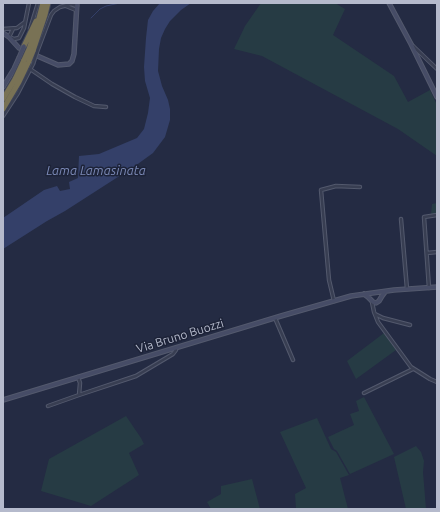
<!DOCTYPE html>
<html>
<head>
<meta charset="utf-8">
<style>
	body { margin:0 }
	#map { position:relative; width:440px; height:512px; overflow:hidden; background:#242b43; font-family:Ubuntu,sans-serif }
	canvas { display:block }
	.frame { position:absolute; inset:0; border:4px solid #b5bacc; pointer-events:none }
</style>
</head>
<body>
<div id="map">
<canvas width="440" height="512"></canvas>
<div class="frame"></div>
</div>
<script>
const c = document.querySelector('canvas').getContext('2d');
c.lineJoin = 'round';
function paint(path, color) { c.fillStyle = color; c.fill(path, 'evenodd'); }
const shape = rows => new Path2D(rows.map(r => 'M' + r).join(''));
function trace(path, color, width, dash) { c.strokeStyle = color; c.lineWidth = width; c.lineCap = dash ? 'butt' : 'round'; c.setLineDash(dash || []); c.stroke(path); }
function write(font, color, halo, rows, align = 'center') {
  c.font = font + ' Ubuntu,sans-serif'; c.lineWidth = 3; c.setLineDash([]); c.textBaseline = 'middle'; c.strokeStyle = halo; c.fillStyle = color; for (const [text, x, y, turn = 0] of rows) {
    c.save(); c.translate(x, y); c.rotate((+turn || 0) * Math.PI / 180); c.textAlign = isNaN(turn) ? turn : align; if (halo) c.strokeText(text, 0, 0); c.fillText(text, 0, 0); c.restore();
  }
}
paint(shape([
	[261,3,335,3,345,9,333,35,394,76,408,102,430,90,437,105,437,156,398,129,262,56,234,49,245,26],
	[437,203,437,214,431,214,432,204],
	[384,333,396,350,356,379,347,361],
	[364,397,394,454,350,474,337,451,334,449,328,437,354,425,350,414,359,411,356,401],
	[126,416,141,438,144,444,129,453,139,475,91,506,41,491,49,459],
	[317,418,331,449,336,452,349,475,340,478,348,509,296,509,295,494,306,488,280,432],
	[416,446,421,452,424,461,423,472,426,509,406,509,394,457],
	[252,479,260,509,211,509,207,502,221,494,221,486]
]), '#263b44');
paint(shape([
	[160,3,191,3,181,10,170,21,165,29,161,38,159,49,158,71,162,86,168,100,170,109,170,120,165,137,153,153,135,166,65,211,47,221,3,249,3,218,44,190,57,186,60,191,70,189,69,182,78,178,79,156,99,154,137,138,144,129,148,113,150,98,145,81,144,67,146,38,148,20,153,11]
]), '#344069');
trace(shape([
	[91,18,100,9,106,6,120,3]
]), '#344069', 1);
const street = shape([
	[66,6,76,10],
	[3,29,17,28,25,22],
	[13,29,9,37,14,39,19,38,24,28,29,3],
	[30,29,38,3],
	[413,46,437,69],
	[37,52,51,15,54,11,60,7,71,4,77,6],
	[30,69,52,84,75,97,94,106,106,107],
	[3,116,18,93,33,64],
	[401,219,407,289],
	[427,253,437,252],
	[429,288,424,217,437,215],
	[334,301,329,280,321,190,336,186,360,187],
	[372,302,374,312,378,322,411,367,430,379,437,382],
	[375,314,383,318,410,325],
	[275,318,293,360],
	[78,377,80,383,79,395],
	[364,393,413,369],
	[48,406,79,395,136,376,173,354,176,350,175,348]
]);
const secondary = shape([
	[389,3,411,44,437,97],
	[3,33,9,37,19,48,58,65,69,64,72,61,74,54,77,3],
	[3,87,14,69,19,58],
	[364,294,368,297,373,302,376,303,379,301,382,296,385,292],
	[3,400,281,316,351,296,394,290,437,287]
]);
const highway = shape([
	[24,46,36,21],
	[29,49,38,22,43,3],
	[33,51,45,15,48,3],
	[3,99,15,79,24,60],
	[3,109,19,82,29,61]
]);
trace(street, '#53596d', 4.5);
trace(secondary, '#53596d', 5.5);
trace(highway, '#40465a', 7);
trace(street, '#383e52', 2.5);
trace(secondary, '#464c66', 3.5);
trace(highway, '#797255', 5);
const streetBridge = shape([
	[33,64,37,52]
]);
const secondaryBridge = shape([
	[19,58,24,46]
]);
const highwayBridge = shape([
	[24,60,29,49],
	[29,61,33,51]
]);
trace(streetBridge, '#53596d', 4.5, []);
trace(secondaryBridge, '#53596d', 5.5, []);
trace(highwayBridge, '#40465a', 7, []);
trace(streetBridge, '#383e52', 2.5);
trace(secondaryBridge, '#464c66', 3.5);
trace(highwayBridge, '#797255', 5);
write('12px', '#b5bacc', '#1d2338', [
	["Via Bruno Buozzi",180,336,-17]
]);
write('italic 13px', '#7b89b6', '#1d2338', [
	["Lama Lamasinata",96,171]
]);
</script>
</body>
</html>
